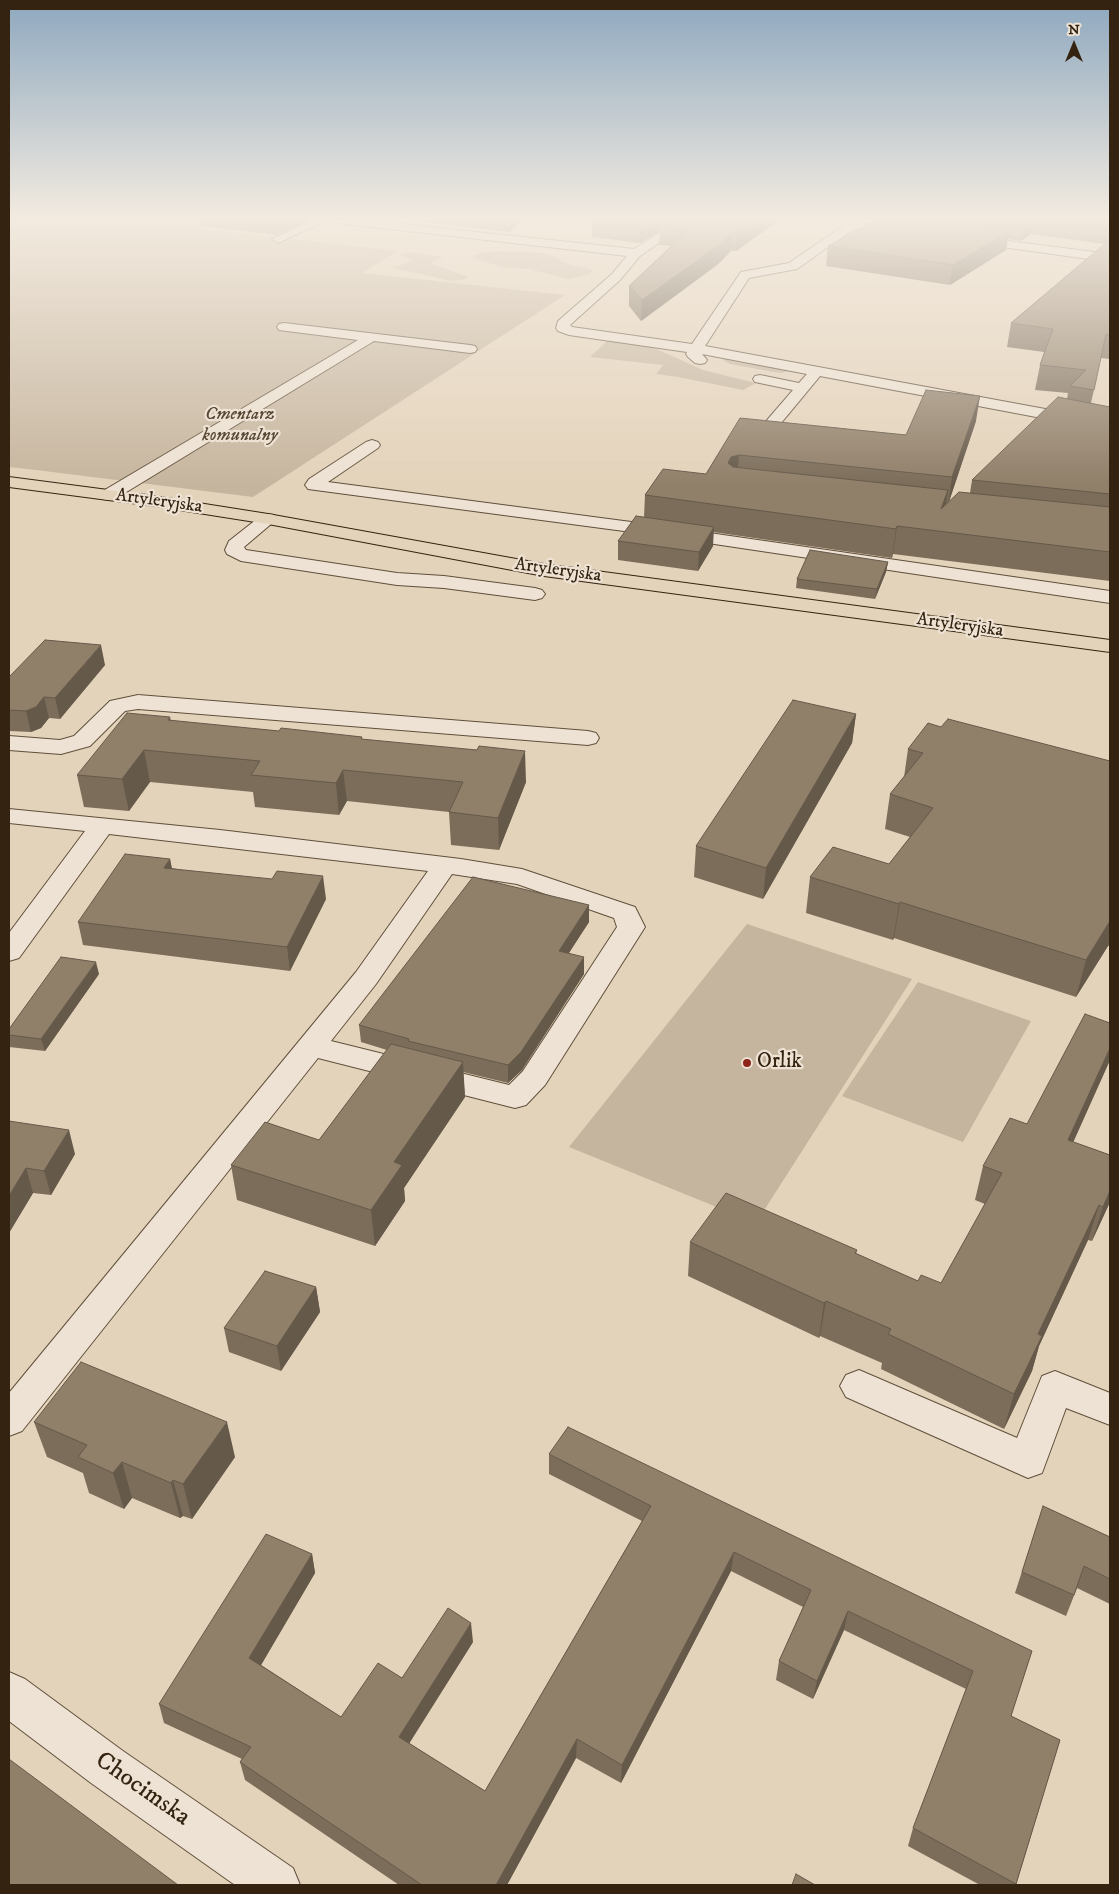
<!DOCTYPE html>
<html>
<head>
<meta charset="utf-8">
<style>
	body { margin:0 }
	#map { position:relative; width:1119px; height:1894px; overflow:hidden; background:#e4d3bb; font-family:"IM FELL DW Pica",serif }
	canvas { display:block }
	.frame { position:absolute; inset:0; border:10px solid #342310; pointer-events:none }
	.north { position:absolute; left:1049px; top:20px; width:50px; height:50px; -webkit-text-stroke:4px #ede2d3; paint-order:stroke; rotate:0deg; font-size:14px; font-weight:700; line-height:20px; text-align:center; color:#342310 }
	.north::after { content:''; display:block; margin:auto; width:18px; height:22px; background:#342310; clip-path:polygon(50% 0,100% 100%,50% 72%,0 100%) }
</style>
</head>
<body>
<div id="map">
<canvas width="1119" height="1894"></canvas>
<div class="frame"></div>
<div class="north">N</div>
</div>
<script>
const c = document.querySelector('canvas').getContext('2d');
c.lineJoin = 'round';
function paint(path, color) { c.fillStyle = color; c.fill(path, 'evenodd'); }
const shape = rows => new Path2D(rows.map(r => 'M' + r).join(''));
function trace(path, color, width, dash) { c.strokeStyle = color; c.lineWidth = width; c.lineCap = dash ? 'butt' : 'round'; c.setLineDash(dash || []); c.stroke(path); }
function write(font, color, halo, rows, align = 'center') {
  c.font = font + ' "IM FELL DW Pica",serif'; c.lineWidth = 4.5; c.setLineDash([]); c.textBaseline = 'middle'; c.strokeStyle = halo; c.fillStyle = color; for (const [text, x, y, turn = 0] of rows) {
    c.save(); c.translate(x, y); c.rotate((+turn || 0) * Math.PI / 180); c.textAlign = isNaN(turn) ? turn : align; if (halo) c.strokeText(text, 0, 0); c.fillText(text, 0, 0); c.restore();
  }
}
paint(shape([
	[9,220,215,220,197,228,398,251,362,273,565,295,253,497,36,470,9,467],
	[496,251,543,253,559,258,559,260,571,265,593,270,590,274,568,279,529,269,507,268,474,259,472,256,481,253],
	[406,252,443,257,432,262,432,264,469,277,462,280,451,281,394,268,394,267,412,261,412,259,398,255],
	[607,341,650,346,703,370,756,383,743,390,678,377,656,374,663,365,590,357],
	[725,357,789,370,782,373,773,372,730,364,723,360],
	[747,924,912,979,756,1223,569,1147],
	[918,982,1031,1021,963,1142,842,1096]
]), '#c6b59e');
const minor = shape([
	[312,220,327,220,282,241,278,243,272,239,312,220],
	[331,220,365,220,634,249,680,220,692,220,640,256,620,280,570,325,572,327,692,344,741,272,789,263,849,222,907,229,909,231,903,234,855,228,797,269,749,278,705,346,1110,421,1110,431,820,376,767,440,755,440,753,437,755,434,793,390,755,382,753,379,755,376,760,375,799,383,807,374,702,354,707,360,705,363,700,364,695,363,688,357,686,354,687,352,569,335,558,331,556,328,558,321,612,274,627,256,337,223,331,220],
	[970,236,1110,254,1110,262,966,242,964,240,970,236],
	[284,323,470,345,475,346,477,349,475,352,470,353,374,341,115,499,109,500,103,499,100,495,103,491,358,340,279,330,277,327,279,324,284,323],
	[372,440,378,442,380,445,378,448,328,482,654,525,1110,591,1110,603,654,535,308,489,305,485,309,479,366,442,372,440],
	[268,514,274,515,277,519,244,547,246,550,397,573,444,576,535,588,542,590,545,594,542,598,535,600,444,588,397,585,241,561,227,554,225,550,229,541,262,515,268,514],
	[138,695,588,731,596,733,599,738,596,743,588,745,138,709,125,711,90,746,61,754,9,750,9,736,60,740,74,736,110,701,138,695],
	[9,809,220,830,461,859,522,869,635,907,645,927,545,1085,526,1105,515,1108,318,1058,22,1431,9,1436,9,1393,356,972,428,871,109,834,19,958,9,961,9,933,85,831,9,823,9,809],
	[452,874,517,884,614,918,617,927,523,1071,509,1085,331,1041,376,984,452,874],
	[859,1370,1017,1438,1042,1376,1055,1371,1110,1393,1110,1425,1066,1408,1042,1473,1028,1478,846,1397,840,1386,846,1375,859,1370],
	[9,1672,25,1679,123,1751,293,1868,300,1885,235,1885,91,1783,9,1721,9,1672]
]);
const major = shape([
	[9,477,154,496,268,514,544,564,1110,640,1110,652,544,576,268,524,154,506,9,487,9,477]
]);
trace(minor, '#604f3b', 2);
trace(major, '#342310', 2);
paint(minor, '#ede2d3');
paint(major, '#e4d3bb');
paint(shape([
	[199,220,310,220,276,235,200,226],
	[406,220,522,220,509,232],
	[592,220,779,220,736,251,731,251,717,265,641,321,629,306,629,286,671,246,659,245,660,231,640,243,592,237],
	[877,220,1110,220,1110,359,1101,358,1091,403,1110,407,1110,581,893,554,892,558,713,532,713,546,698,571,618,560,618,541,644,517,645,495,706,474,740,418,906,435,976,421,949,502,970,493,972,480,1067,399,1068,393,1035,390,1040,365,1044,352,1007,347,1011,323,1104,244,1031,234,1021,241,1008,239,1006,250,950,285,826,266,828,246],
	[888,562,886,572,875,599,796,588,797,579],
	[105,665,60,719,49,718,41,728,31,732,9,731,9,677],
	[856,714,852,743,763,899,694,877,696,846],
	[170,717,171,721,279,731,362,737,362,739,526,782,499,850,451,845,449,812,347,801,339,815,255,807,253,792,150,782,129,811,84,807,77,775],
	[941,727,1110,761,1110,946,1108,946,1076,997,894,938,893,940,806,913,810,877,889,864,910,837,885,829,890,794,904,777,908,749],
	[170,859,172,868,326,899,290,971,83,945,78,922],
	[589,905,589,922,569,953,584,974,522,1070,508,1083,463,1072,465,1097,404,1188,405,1201,375,1246,237,1200,231,1165,319,1140,387,1050,361,1042,359,1025],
	[99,974,45,1051,9,1047,9,1029],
	[1110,1060,1073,1142,1110,1155,1110,1202,1092,1241,1088,1240,1039,1346,1032,1371,1004,1429,881,1369,882,1363,820,1336,819,1338,688,1276,690,1242,857,1250,856,1254,918,1281,941,1283,985,1204,975,1200,983,1166,1027,1124],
	[9,1121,75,1154,51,1195,33,1193,9,1233],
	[316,1287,320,1312,281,1371,229,1352,224,1328],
	[34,1422,235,1457,192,1519,183,1516,180,1518,132,1498,124,1509,89,1493,83,1473,47,1457],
	[549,1454,1032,1651,1011,1716,1060,1740,1016,1885,980,1885,908,1846,913,1828,966,1689,844,1630,813,1699,776,1680,779,1661,803,1607,731,1571,621,1783,576,1758,507,1885,399,1885,245,1780,240,1762,242,1759,164,1723,159,1704,312,1554,315,1573,261,1665,341,1717,402,1678,473,1642,409,1743,485,1791,642,1521,549,1474],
	[1043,1506,1110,1537,1110,1604,1077,1588,1066,1616,1015,1593]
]), '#7c6d5a');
paint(shape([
	[277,220,310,220,276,235,275,221],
	[508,220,522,220,509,232],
	[648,220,677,220,660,226,660,231,640,243,641,224],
	[755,220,779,220,736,251,737,233],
	[1026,220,1034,220,1031,234,1021,241,1024,221],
	[1009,231,1006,250,950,285,953,265],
	[732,232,731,251,717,265,641,321,642,300],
	[980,396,976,421,948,504,952,477],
	[739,455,737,481,728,463,731,457],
	[948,490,944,517,941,509],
	[897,526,893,554,892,558,896,529],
	[714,527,713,546,698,571,699,552],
	[888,562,886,572,875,599,877,589],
	[101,645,105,665,60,719,55,698],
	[44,697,49,718,41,728,31,732,26,711],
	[856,714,852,743,763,899,766,868],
	[144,750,150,782,129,811,122,779],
	[525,751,526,782,499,850,498,818],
	[343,770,347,801,339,815,336,783],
	[170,859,174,882,164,868],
	[323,876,326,899,290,971,287,947],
	[900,902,894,938,893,940,899,904],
	[589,905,589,922,559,968,559,951],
	[1110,921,1110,937,1108,946,1076,997,1086,960],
	[584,957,584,974,522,1070,508,1083,508,1065],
	[96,962,99,974,45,1051,41,1039],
	[1110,1048,1110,1060,1059,1174,1068,1140],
	[463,1062,465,1097,404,1188,405,1201,375,1246,371,1210,394,1162],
	[69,1130,75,1154,51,1195,44,1171],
	[26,1168,33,1193,9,1233,9,1196],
	[1110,1191,1110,1202,1092,1241,1103,1207],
	[1099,1205,1088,1240,1039,1346,1032,1371,1004,1429,1014,1394,1038,1334],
	[316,1287,320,1312,281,1371,277,1346],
	[826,1301,820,1336,819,1338,824,1303],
	[227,1422,235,1457,192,1519,183,1484],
	[122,1462,132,1498,124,1509,113,1473],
	[173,1480,183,1516,180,1518,171,1483],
	[734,1552,731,1571,621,1783,622,1765],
	[312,1554,315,1573,254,1677,249,1658],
	[848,1611,844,1630,813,1699,817,1681],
	[471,1623,473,1642,402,1755,399,1737],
	[577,1739,576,1758,507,1885,496,1885]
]), '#65594a');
const building = shape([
	[602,220,648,220,641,224,602,220],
	[670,220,755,220,737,233,732,232,718,246,642,300,629,286,689,230,660,226,670,220],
	[877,220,924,220,1009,231,953,265,828,246,877,220],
	[1076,220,1110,220,1110,224,1076,220],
	[1107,242,1110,242,1110,335,1106,334,1094,390,1070,386,1086,370,1040,365,1053,329,1011,323,1107,242],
	[926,390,980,396,952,477,739,455,731,457,728,463,733,467,948,490,941,509,959,492,1110,507,1110,552,897,526,896,529,645,495,663,469,706,474,740,418,906,435,926,390],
	[1058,397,1110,407,1110,494,972,480,1058,397],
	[636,516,714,527,699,552,618,541,636,516],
	[810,550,888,562,877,589,797,579,810,550],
	[45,640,101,645,55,698,44,697,36,707,26,711,9,710,9,677,45,640],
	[793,700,856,714,766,868,696,846,793,700],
	[127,713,170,717,168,720,279,731,281,728,362,737,361,739,477,750,479,746,525,751,498,818,449,812,463,782,343,770,336,783,251,775,260,761,144,750,122,779,77,775,127,713],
	[948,719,1110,761,1110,921,1086,960,900,902,899,904,810,877,833,847,889,864,933,808,890,794,923,753,908,749,928,723,941,727,948,719],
	[125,854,170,859,164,868,272,879,277,871,323,876,287,947,78,922,125,854],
	[473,877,589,905,559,951,584,957,521,1052,508,1065,408,1041,409,1039,359,1025,473,877],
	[61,957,96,962,41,1039,9,1035,9,1029,61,957],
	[1085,1014,1110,1023,1110,1048,1068,1140,1110,1155,1110,1191,1103,1207,1099,1205,1038,1334,1042,1336,1014,1394,888,1334,891,1329,826,1301,824,1303,690,1242,726,1193,857,1250,855,1253,918,1281,921,1275,941,1283,1002,1173,983,1166,1010,1118,1027,1124,1085,1014],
	[391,1044,463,1062,394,1162,402,1165,371,1210,231,1165,265,1122,319,1140,391,1044],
	[9,1121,69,1130,44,1171,26,1168,9,1196,9,1121],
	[265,1271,316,1287,277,1346,224,1328,265,1271],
	[81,1362,227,1422,183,1484,173,1480,171,1483,122,1462,113,1473,78,1457,87,1445,34,1422,81,1362],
	[568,1427,1032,1651,1011,1716,1060,1740,1016,1884,913,1828,973,1671,848,1611,817,1681,779,1661,811,1590,734,1552,622,1765,577,1739,496,1885,422,1885,240,1762,251,1747,159,1704,266,1534,312,1554,249,1658,341,1717,378,1663,402,1678,448,1608,471,1623,399,1737,485,1791,651,1506,549,1454,568,1427],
	[1043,1506,1110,1537,1110,1579,1084,1566,1074,1595,1022,1572,1043,1506],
	[9,1759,178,1885,9,1885,9,1759],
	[796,1874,815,1885,792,1885,796,1874]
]);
paint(building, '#907f69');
trace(building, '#65594a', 1);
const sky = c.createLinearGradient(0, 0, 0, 485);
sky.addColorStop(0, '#8ea8bf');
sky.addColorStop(0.45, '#f3ebe0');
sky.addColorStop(1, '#f3ebe000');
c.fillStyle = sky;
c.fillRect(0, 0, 1119, 485);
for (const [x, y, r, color] of [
	[747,1063,5,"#8f2418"]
]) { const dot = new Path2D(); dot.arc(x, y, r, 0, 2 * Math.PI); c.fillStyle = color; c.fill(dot); trace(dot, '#ede2d3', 2); }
write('italic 18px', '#584834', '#ede2d3', [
	["Cmentarz",240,415],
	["komunalny",240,436]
]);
write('18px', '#342310', '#ede2d3', [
	["Artyleryjska",159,502,8],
	["Artyleryjska",558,571,8],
	["Artyleryjska",960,626,8]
]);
write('21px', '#342310', '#ede2d3', [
	["Orlik",757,1063]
], 'left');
write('25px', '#342310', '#ede2d3', [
	["Chocimska",142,1790,35]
]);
</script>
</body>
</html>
